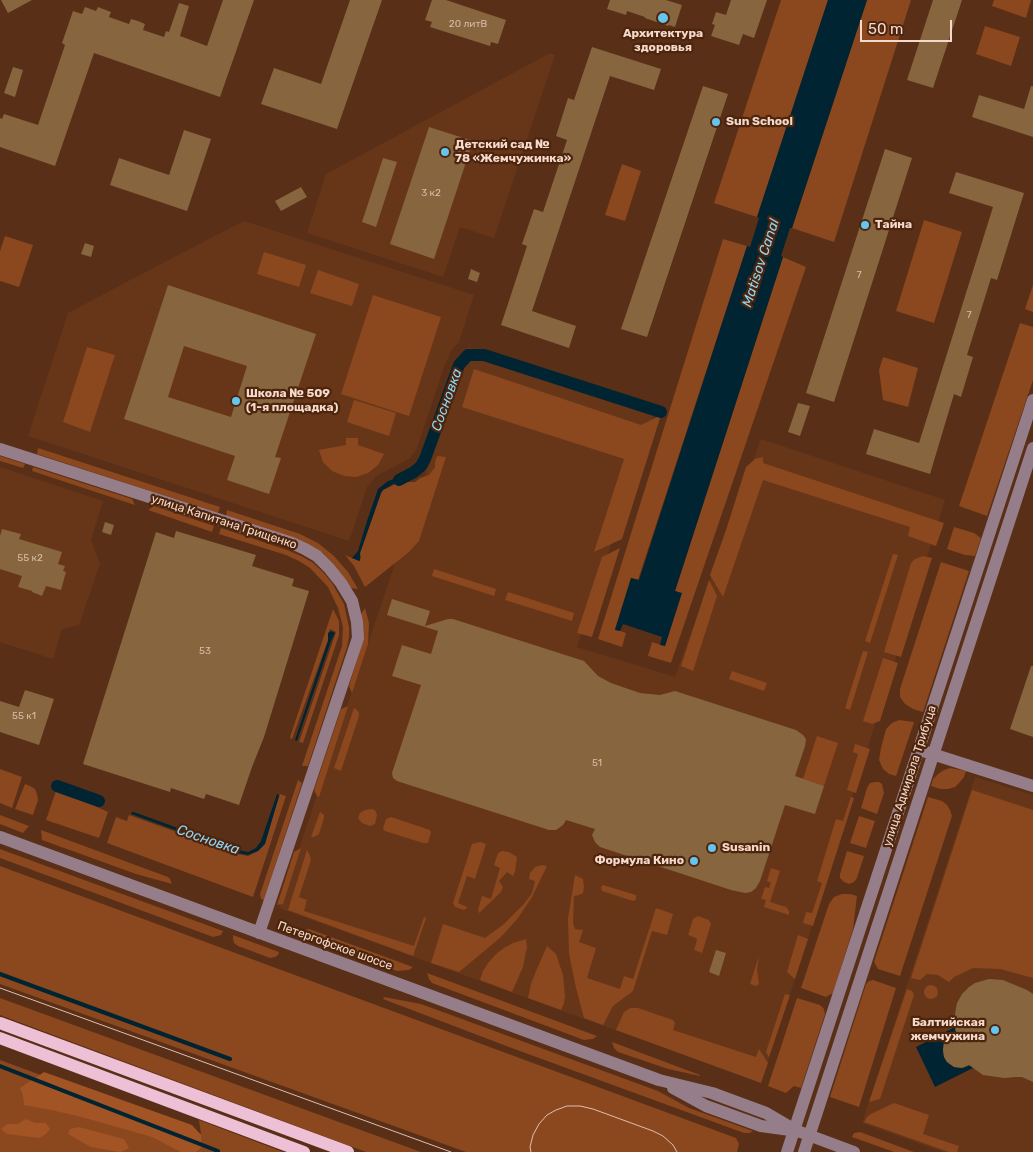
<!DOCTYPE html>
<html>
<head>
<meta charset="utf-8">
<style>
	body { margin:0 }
	#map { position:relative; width:1033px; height:1152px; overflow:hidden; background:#592f17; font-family:Rubik,sans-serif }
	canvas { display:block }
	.scale { position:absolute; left:860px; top:20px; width:92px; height:22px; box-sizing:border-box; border:2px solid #f4d9cc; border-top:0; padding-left:6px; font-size:15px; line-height:18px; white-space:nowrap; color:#f4d9cc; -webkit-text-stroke:4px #4d250c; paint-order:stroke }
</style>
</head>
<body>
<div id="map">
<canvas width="1033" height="1152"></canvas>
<div class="scale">50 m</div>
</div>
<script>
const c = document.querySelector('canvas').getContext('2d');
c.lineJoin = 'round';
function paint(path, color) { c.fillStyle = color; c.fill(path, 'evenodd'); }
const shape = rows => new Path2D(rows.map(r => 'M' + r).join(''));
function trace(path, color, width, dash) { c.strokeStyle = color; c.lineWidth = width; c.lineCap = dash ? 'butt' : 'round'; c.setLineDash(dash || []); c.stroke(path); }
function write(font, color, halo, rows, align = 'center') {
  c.font = font + ' Rubik,sans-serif'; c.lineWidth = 4.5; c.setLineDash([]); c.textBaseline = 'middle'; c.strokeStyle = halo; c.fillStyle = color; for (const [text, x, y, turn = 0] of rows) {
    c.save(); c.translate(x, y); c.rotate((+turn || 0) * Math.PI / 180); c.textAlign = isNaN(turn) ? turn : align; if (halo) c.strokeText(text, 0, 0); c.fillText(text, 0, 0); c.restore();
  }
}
paint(shape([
	[550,53,555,55,494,238,460,227,443,277,307,233,326,174],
	[244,221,474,295,459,342,451,351,444,367,416,451,409,459,376,476,367,487,349,541,28,436,68,313,155,267],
	[468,347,654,414,577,647,675,677,761,439,945,500,808,939,761,1083,279,908],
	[0,467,103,501,91,540,100,564,79,625,62,629,53,659,0,642],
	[975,777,1033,795,1033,1152,943,1152,862,1123]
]), '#673619');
paint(shape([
	[781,0,828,0,757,217,714,203],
	[867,0,911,0,834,242,792,228],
	[994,0,1031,0,1026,18,992,6],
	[985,26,1020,37,1011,66,976,54],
	[622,164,641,171,625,221,605,215],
	[924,220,962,232,934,323,896,311],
	[5,236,33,245,19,287,0,281,0,251],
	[723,239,747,246,638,580,631,578,615,629,626,633,622,647,598,639],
	[264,252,306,265,299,287,257,274],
	[783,257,806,267,671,663,648,656,652,642,665,646,681,594,675,591],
	[318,270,359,284,352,306,310,293],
	[1033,285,1033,312,1025,309],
	[373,295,441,317,409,416,341,394],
	[1020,323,1033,327,1033,380,987,516,959,506],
	[87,347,115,355,90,432,63,422],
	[883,357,918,368,908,407,883,400,879,370],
	[474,369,641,425,661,415,622,539,594,552,624,459,462,407],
	[354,400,396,413,389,436,347,422],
	[346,438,358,438,358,445,384,454,378,465,368,473,356,477,344,476,332,471,323,462,319,450,346,445],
	[38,448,220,507,218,513,37,454],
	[0,456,25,464,23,468,0,461],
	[437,456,446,457,419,541,409,552,365,587,354,566,345,555,359,561,361,558,360,553,372,519,381,493,383,490,400,482,415,482,420,478,429,475,435,467,435,462],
	[763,457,763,463,944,523,936,546,908,536,910,527,763,480,723,597,710,575,726,530,746,467,755,459],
	[33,467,132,499,135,505,32,471],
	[154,506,214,526,212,532,148,510],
	[227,510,300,534,318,543,334,556,348,572,358,589,351,588,336,567,323,553,226,516],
	[954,527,974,533,981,538,975,556,965,555,947,549],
	[221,528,287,550,301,556,312,562,323,572,332,583,344,604,349,627,349,637,347,647,308,766,302,766,342,646,343,627,338,608,328,587,310,568,299,561,286,555,219,534],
	[620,548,592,637,577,633,602,557],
	[893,554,898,555,870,643,865,641],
	[923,556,932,558,901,657,884,652,911,563,915,559],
	[941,562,969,571,923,712,913,709,905,704,900,697,900,689],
	[434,569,496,589,494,596,432,576],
	[709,580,717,596,693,671,681,666],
	[508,592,574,613,572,621,505,600],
	[365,608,369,623,368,644,352,693,349,686,359,653,361,614],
	[333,609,339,621,339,635,303,743,299,742,336,632,330,629,328,635,328,640,292,739,291,739,290,737],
	[863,651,868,652,850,710,845,708],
	[883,658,898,663,880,721,872,724,863,721],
	[732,671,767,683,764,691,729,679],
	[348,706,319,797,317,796,314,790,341,709],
	[354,708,357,710,359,713,359,716,341,771,334,768],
	[899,720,914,722,896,776,889,774,883,769,879,760,881,748,886,729,892,723],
	[817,736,838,743,824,786,803,779],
	[855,744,870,749,856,793,847,790,858,754,853,752],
	[950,768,966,771,964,777,960,782,955,787,948,789,940,789,931,786,933,779,938,774,944,770],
	[0,769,22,777,12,808,0,803],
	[298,780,302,783,264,900,261,899,260,894],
	[875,782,879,782,882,784,884,793,877,814,861,808,867,788,870,783],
	[25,784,30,786,35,789,37,794,38,800,33,815,15,809],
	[57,788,98,802,97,807,108,812,99,838,46,820],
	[972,790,1033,810,1033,978,1000,969,973,968,954,977,949,982,938,975,927,974,920,980,911,978],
	[280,794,286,796,253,897,107,843,116,817,127,821,129,815,238,854,248,856,258,851,264,844],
	[851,797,854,798,813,926,803,923,806,912,812,913,822,883,817,881,836,819,843,821],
	[928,797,942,801,947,805,950,810,952,816,900,976,878,969,874,962],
	[372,809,375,810,377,815,375,824,370,826,362,823,358,818,360,813,365,810],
	[320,812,324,815,324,818,319,834,314,837,311,837],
	[0,815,29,826,23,833,0,824],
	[859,816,875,821,866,848,850,843],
	[391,817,430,830,431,832,428,843,423,843,385,831,383,829,386,819],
	[41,830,168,877,170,879,172,884,136,874,42,840],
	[480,842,486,844,475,879,467,876,458,903,467,907,466,909,464,910,455,907,453,903,472,844],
	[301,848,283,904,277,905,294,852],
	[0,849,223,931,221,935,213,937,0,858],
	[307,850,310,856,311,860,299,897,307,900,304,911,414,946,424,917,426,918,413,956,288,910],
	[502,851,509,852,517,857,515,872,513,876,507,872,499,881,503,887,501,892,479,913,478,910,482,896,491,899,500,868,494,865,498,853],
	[847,851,864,856,857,878,854,882,849,884,844,882,840,878,840,874],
	[542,865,547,866,532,897,518,918,501,937,459,972,431,963,443,924,485,938,504,924,524,904,532,893,535,881,529,879,530,873,535,867],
	[0,866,736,1138,739,1144,737,1152,466,1152,0,984],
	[771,868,780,871,770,902,786,907,789,911,789,915,764,907,766,900,761,899,765,887,769,888,771,883,767,881],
	[575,875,583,879,584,887,583,893,579,895,574,896,573,923,575,929,583,930,579,942,596,948,587,978,620,989,624,976,633,979,656,908,673,914,667,935,652,931,633,991,613,1006,603,1025,584,1018,576,988,569,954,568,918],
	[603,885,636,895,636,900,633,901,602,891,601,887],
	[842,894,850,894,857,896,853,929,833,993,826,997,801,988,829,904,834,897],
	[698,916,709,920,711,924,702,953,694,950,697,940,696,938,688,935,693,919],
	[309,929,413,967,409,970,397,971,299,935,305,930],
	[233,935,279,952,278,955,275,957,270,958,238,946,234,943,233,939],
	[798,935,808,939,795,979,787,972],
	[526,939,527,947,523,967,512,992,480,980,483,971,488,963,496,954,504,948,513,943],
	[547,946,556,954,563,975,565,996,564,1003,561,1010,528,998,531,984,536,971],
	[759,956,757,969,759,984,756,986,750,984],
	[427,973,597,1036,593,1039,584,1040,432,983,429,979],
	[873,980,896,988,859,1107,830,1097,866,984,869,981],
	'924 992a7 7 0 1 1 14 0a7 7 0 1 1-14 0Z',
	[907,989,912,991,914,995,880,1099,869,1102],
	[785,994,790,995,769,1057,766,1052],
	[384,997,421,1004,658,1091,689,1108,753,1131,750,1133,744,1133,509,1047,383,999],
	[0,998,421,1152,366,1152,0,1015],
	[797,998,820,1005,824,1009,825,1014,801,1088,794,1086,786,1093,768,1086],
	[630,1008,638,1008,673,1020,675,1023,673,1030,756,1057,759,1049,768,1063,761,1083,616,1030,624,1012],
	[612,1042,700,1075,700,1076,668,1069,618,1052,614,1048],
	[0,1060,201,1134,199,1120,283,1152,0,1152],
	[894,1103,929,1115,923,1134,959,1146,957,1152,949,1152,864,1122,867,1117,871,1114],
	[860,1132,914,1152,894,1152,852,1137,854,1133]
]), '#8b471e');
paint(shape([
	[44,1072,192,1125,201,1135,202,1147,196,1152,181,1152,152,1137,78,1116,51,1110,24,1105,23,1095,20,1088],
	[26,1119,35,1123,46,1123,50,1129,46,1134,39,1138,7,1134,1,1129,7,1124,18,1124],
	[79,1127,124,1139,129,1148,121,1152,119,1152,91,1147,68,1134,70,1129]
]), '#a25425');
paint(shape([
	[828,0,867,0,792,228,790,228,781,256,783,257,675,591,682,593,665,646,660,645,662,637,623,624,620,631,615,630,631,578,639,580,747,246,750,247,759,218,757,217],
	[414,472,383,490,381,493,360,553,360,561,352,558,358,551,367,521,378,489,388,481],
	[331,631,335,633,331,641,297,741,295,740,328,641,328,633],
	[277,794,278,794,279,796,265,844,258,851,248,855,238,853,131,814,132,812,134,812,208,839,239,850,248,852,256,848,261,841],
	[955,1027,957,1032,944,1043,943,1050,944,1057,947,1062,954,1067,962,1068,971,1065,973,1068,935,1087,916,1047]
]), '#012432');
trace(shape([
	[0,974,230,1059],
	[0,1066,218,1151]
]), '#012432', 4);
trace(shape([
	[399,480,414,472,421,466,425,459,459,365,468,355,484,355,661,412],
	[57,786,99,801]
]), '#012432', 12);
paint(shape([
	[1,0,32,0,8,13],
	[223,0,254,0,220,97,94,53,55,166,0,147,0,118,2,119,4,114,38,125,65,45,62,43,73,11,82,14,85,7,96,11,98,7,111,12,109,17,129,24,131,19,138,21,145,24,143,30,164,37,166,31,169,32,179,3,189,6,180,36,207,46],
	[350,0,382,0,337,129,261,104,274,68,321,84],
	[432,0,446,0,506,20,498,44,491,42,490,46,430,27,432,22,425,20],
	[610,0,666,0,682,5,675,27,669,25,668,26,645,18,645,17,627,11,626,15,607,9],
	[731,0,767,0,754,38,743,34,739,45,711,36,715,25,712,24,716,12,726,15],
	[933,0,962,0,933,88,907,80],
	[592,47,661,69,654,90,610,76,532,311,576,326,569,348,501,325,527,246,522,244,534,209,543,212,567,140,556,136,568,98,574,100],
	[13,67,23,70,15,97,4,93],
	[703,86,728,94,647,337,621,329],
	[1031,86,1033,86,1033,137,972,117,979,95,1024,109],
	[429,127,473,141,434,259,390,244],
	[184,130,211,139,187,211,110,185,119,158,169,175],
	[885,149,912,158,834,402,806,393],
	[383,158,397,162,376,227,362,222],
	[956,172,1024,193,997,280,991,278,967,355,973,357,961,397,954,394,930,474,866,454,874,429,919,443,993,207,949,193],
	[301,187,307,197,281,211,275,201],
	[85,243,94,246,91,257,81,254],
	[471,269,480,273,477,282,468,279],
	[168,285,316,334,275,457,281,458,269,494,227,480,235,456,124,419],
	[184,346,247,366,231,417,168,397],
	[798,403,810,406,800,436,788,432],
	[105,522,114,525,111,535,102,532],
	[2,529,21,534,19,539,62,552,58,564,65,566,63,571,66,572,61,590,46,586,42,596,32,592,32,591,18,587,22,576,0,569,0,536],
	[176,531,256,555,252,566,294,579,292,586,309,591,264,737,252,767,239,805,206,794,204,799,171,788,170,792,83,764,156,532,174,538],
	[392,599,430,611,425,626,448,619,453,619,584,661,598,676,611,683,640,693,660,695,675,691,796,730,803,735,806,739,805,746,795,776,824,786,815,814,785,805,760,881,756,888,751,892,745,893,731,890,600,847,595,842,592,835,595,829,566,820,563,825,556,830,549,830,397,781,393,778,392,773,421,685,392,676,402,645,431,654,438,631,387,615],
	[1031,666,1033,666,1033,737,1010,729],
	[25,690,54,699,39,745,0,732,0,701,19,707],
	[716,950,726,953,719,976,709,972],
	[989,979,1003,980,1027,990,1033,994,1033,1082,1022,1077,1016,1077,1004,1078,983,1075,969,1065,962,1068,954,1067,947,1062,944,1057,943,1050,944,1042,956,1033,954,1023,955,1014,957,1003,962,994,969,987,975,983]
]), '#87653e');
trace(shape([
	[0,449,292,543,305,549,317,556,329,568,341,583,352,601,357,622,358,638,259,933],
	[926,752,1033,786],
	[0,837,659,1080,712,1093,766,1113,795,1130,854,1152],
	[673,1088,706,1106,761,1126,790,1130],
	[787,1152,1033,400],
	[804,1152,1033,448]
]), '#957e89', 12);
trace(shape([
	[0,1023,348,1152],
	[0,1038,304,1152]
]), '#eec0d5', 12);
trace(shape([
	[0,988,451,1152],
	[531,1152,530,1147,533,1135,539,1124,547,1115,556,1110,567,1106,580,1106,593,1109,653,1131,663,1136,673,1145,677,1152]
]), '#ddbfb1', 1);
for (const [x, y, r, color] of [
	[663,18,6,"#65c5ef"],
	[716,122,5,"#65c5ef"],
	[445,152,5,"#65c5ef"],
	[865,225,5,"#65c5ef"],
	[236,401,5,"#65c5ef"],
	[712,848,5,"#65c5ef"],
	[694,861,5,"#65c5ef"],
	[995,1030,5,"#65c5ef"]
]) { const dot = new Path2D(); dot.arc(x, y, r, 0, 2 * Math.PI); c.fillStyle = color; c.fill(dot); trace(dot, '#4d250c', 2); }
write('10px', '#d9bca8', null, [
	["20 литВ",468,24],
	["3 к2",431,193],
	["7",859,275],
	["7",969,315],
	["55 к2",30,558],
	["53",205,651],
	["55 к1",24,716],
	["51",597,763]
]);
write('bold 12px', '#f4d9cc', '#4d250c', [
	["Архитектура",663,34,"center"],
	["здоровья",663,48,"center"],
	["Sun School",726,122],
	["Детский сад №",455,145],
	["78 «Жемчужинка»",455,159],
	["Тайна",875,225],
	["Школа № 509",246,394],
	["(1-я площадка)",246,408],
	["Susanin",722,848],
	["Формула Кино",684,861,"right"],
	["Балтийская",985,1023,"right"],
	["жемчужина",985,1037,"right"]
], 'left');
write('12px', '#f4d9cc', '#4d250c', [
	["улица Капитана Грищенко",224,522,18],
	["улица Адмирала Трибуца",910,776,-72],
	["Петергофское шоссе",335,946,20]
]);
write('italic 14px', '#8cd7fa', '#4d250c', [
	["Matisov Canal",761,263,-72],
	["Сосновка",447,400,-70],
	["Сосновка",208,840,19]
]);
</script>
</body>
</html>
